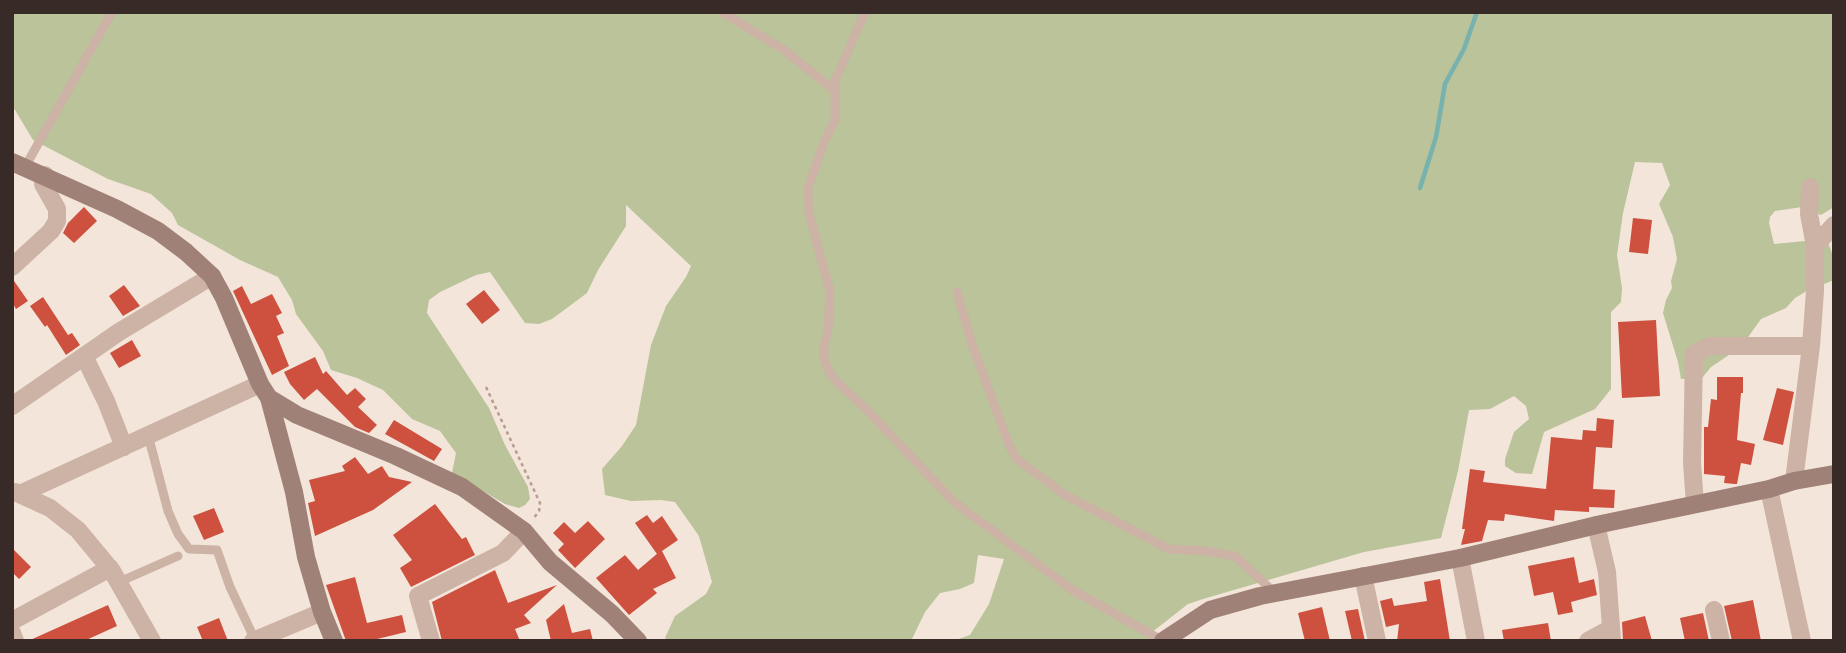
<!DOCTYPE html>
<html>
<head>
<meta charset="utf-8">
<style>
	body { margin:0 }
	#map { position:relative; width:1846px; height:653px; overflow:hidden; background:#f3e5da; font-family:Commissioner,sans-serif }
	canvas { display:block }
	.frame { position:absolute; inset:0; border:14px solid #382a27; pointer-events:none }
</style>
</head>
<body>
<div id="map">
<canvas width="1846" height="653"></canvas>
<div class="frame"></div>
</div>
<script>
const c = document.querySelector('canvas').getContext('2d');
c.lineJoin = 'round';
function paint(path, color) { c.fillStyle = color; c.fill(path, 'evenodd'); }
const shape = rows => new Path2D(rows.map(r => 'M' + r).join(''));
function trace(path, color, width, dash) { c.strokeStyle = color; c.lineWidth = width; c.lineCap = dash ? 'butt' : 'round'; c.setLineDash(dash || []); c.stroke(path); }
paint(shape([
	[12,12,1834,12,1834,207,1821,215,1802,207,1775,211,1770,217,1769,223,1774,244,1805,241,1829,245,1834,259,1834,280,1807,291,1795,298,1786,308,1761,319,1741,347,1711,367,1702,378,1681,379,1678,362,1663,313,1666,300,1672,288,1671,281,1677,259,1673,237,1659,204,1670,185,1662,163,1635,162,1623,213,1617,255,1622,288,1621,302,1611,312,1611,389,1595,409,1544,432,1532,474,1516,473,1505,466,1505,459,1514,432,1529,419,1526,406,1514,396,1490,409,1469,410,1458,471,1441,538,1364,552,1203,599,1188,604,1151,633,1152,641,953,641,970,635,989,604,1004,559,978,555,974,583,960,589,940,593,925,612,911,641,668,641,665,638,675,616,706,594,712,582,699,536,675,502,661,500,631,501,605,495,602,469,622,446,636,425,651,345,666,306,686,277,691,266,626,205,626,226,598,270,587,293,552,319,539,324,525,323,490,272,476,275,440,292,429,300,427,313,489,408,505,445,528,487,530,499,525,505,519,508,505,504,452,473,456,453,440,431,412,419,383,390,357,378,331,370,323,351,296,314,292,300,278,277,240,260,178,225,172,213,151,194,108,179,33,140,12,105]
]), '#bac399');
trace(shape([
	[1420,188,1436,137,1445,84,1464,49,1477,12]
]), '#77b2ae', 4.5);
paint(shape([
	[84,207,97,221,74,243,63,233,68,223],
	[1633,218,1652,220,1648,254,1629,252],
	[12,278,28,301,16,309,12,302],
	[124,285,140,306,123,316,109,296],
	[242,286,251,304,272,294,282,313,276,316,284,333,277,336,289,366,272,375,233,291],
	[484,290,500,310,482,324,466,304],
	[43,297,68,335,72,333,80,345,66,355,47,325,45,327,30,306],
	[1656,320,1660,396,1622,398,1618,322],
	[132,340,141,356,119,368,110,353],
	[315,357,323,374,326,371,347,395,355,388,366,399,358,407,377,425,369,433,355,427,317,389,304,400,290,384,284,372],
	[1717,377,1743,377,1743,393,1741,393,1737,440,1755,444,1751,465,1741,463,1737,484,1735,484,1724,483,1725,476,1704,474,1704,427,1708,427,1711,399,1717,400],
	[1777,388,1794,392,1783,445,1763,440],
	[1597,418,1614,420,1612,448,1596,447,1593,489,1615,490,1614,508,1589,507,1589,512,1555,510,1554,521,1505,514,1504,521,1488,520,1482,541,1461,545,1465,529,1462,529,1470,469,1485,471,1483,482,1546,489,1551,437,1582,440,1583,430,1596,431],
	[394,420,442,449,434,461,385,434],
	[355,457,368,474,382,466,389,477,412,482,373,510,315,536,308,503,315,501,309,480,345,471,342,466],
	[435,504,462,539,466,537,475,555,411,587,400,568,412,560,393,535],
	[214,508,224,532,204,540,193,516],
	[647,515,653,523,662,516,678,540,662,551,676,578,653,589,657,593,629,615,596,578,625,555,638,570,658,553,657,554,635,523],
	[588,521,605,539,575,568,558,550,564,544,553,533,564,522,575,533],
	[12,548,31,567,19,579,12,572],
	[1574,557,1579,583,1594,579,1597,595,1571,602,1573,612,1558,615,1553,592,1534,596,1528,566],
	[495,570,508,603,557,585,524,615,531,623,515,629,520,641,442,641,432,602],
	[355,577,367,623,402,615,406,632,369,641,346,641,326,585],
	[1440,579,1450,641,1397,641,1399,624,1386,627,1380,601,1392,598,1394,606,1427,601,1424,582],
	[1753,600,1761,641,1732,641,1724,606],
	[564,604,572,633,590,629,593,641,551,641,546,620],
	[108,605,117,626,84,641,28,641],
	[1322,607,1330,641,1305,641,1298,613],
	[1358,609,1365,641,1352,641,1345,611],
	[1703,613,1709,641,1685,641,1680,618],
	[1645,616,1652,641,1623,641,1622,622],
	[219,618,228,641,203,641,197,627],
	[1548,623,1551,641,1504,641,1502,630]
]), '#cd513e');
trace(shape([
	[486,387,540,503,539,511,534,518]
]), '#b89d8f', 2.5, [3.5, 3.5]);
trace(shape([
	[722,12,784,50,834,90],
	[865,12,835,81,835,120,824,142,808,188,809,213,830,292,828,330,824,347,824,359,828,369,834,379,869,412,954,502,1071,589,1163,641],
	[25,167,112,12],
	[957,292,972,344,1009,445,1017,459,1065,495,1169,549,1206,551,1235,556,1274,592],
	[148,435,168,511,178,534,189,549,217,550,230,587,255,640],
	[119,582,178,556]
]), '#ccb3a5', 9);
trace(shape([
	[1810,187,1809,214,1815,246],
	[12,267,51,231,57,221,57,209,43,184,45,175],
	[84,356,106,401,124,447],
	[12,406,119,332,212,276],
	[1794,481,1811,346,1815,291,1815,246,1834,225],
	[1769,489,1802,641],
	[15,492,50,508,78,530,112,571,152,641],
	[20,494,260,384],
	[1695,504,1692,463,1694,354,1709,346,1811,346],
	[1596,525,1607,572,1612,641],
	[1460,558,1476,641],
	[1363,576,1377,641],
	[1714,610,1721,641],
	[12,621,110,568],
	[12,633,15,641],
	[253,641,322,612],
	[431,641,418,596,503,553,524,531],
	[1588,641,1610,629]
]), '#ccb3a5', 18);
trace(shape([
	[12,162,117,209,158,231,186,252,212,276,224,298,260,384,269,398,297,415,396,456,462,487,524,531,550,562,612,614,638,641],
	[269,398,294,492,306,557,322,612,334,641],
	[1163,641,1210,610,1260,596,1460,558,1601,524,1769,489,1794,481,1834,474]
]), '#a08177', 18);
</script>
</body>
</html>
